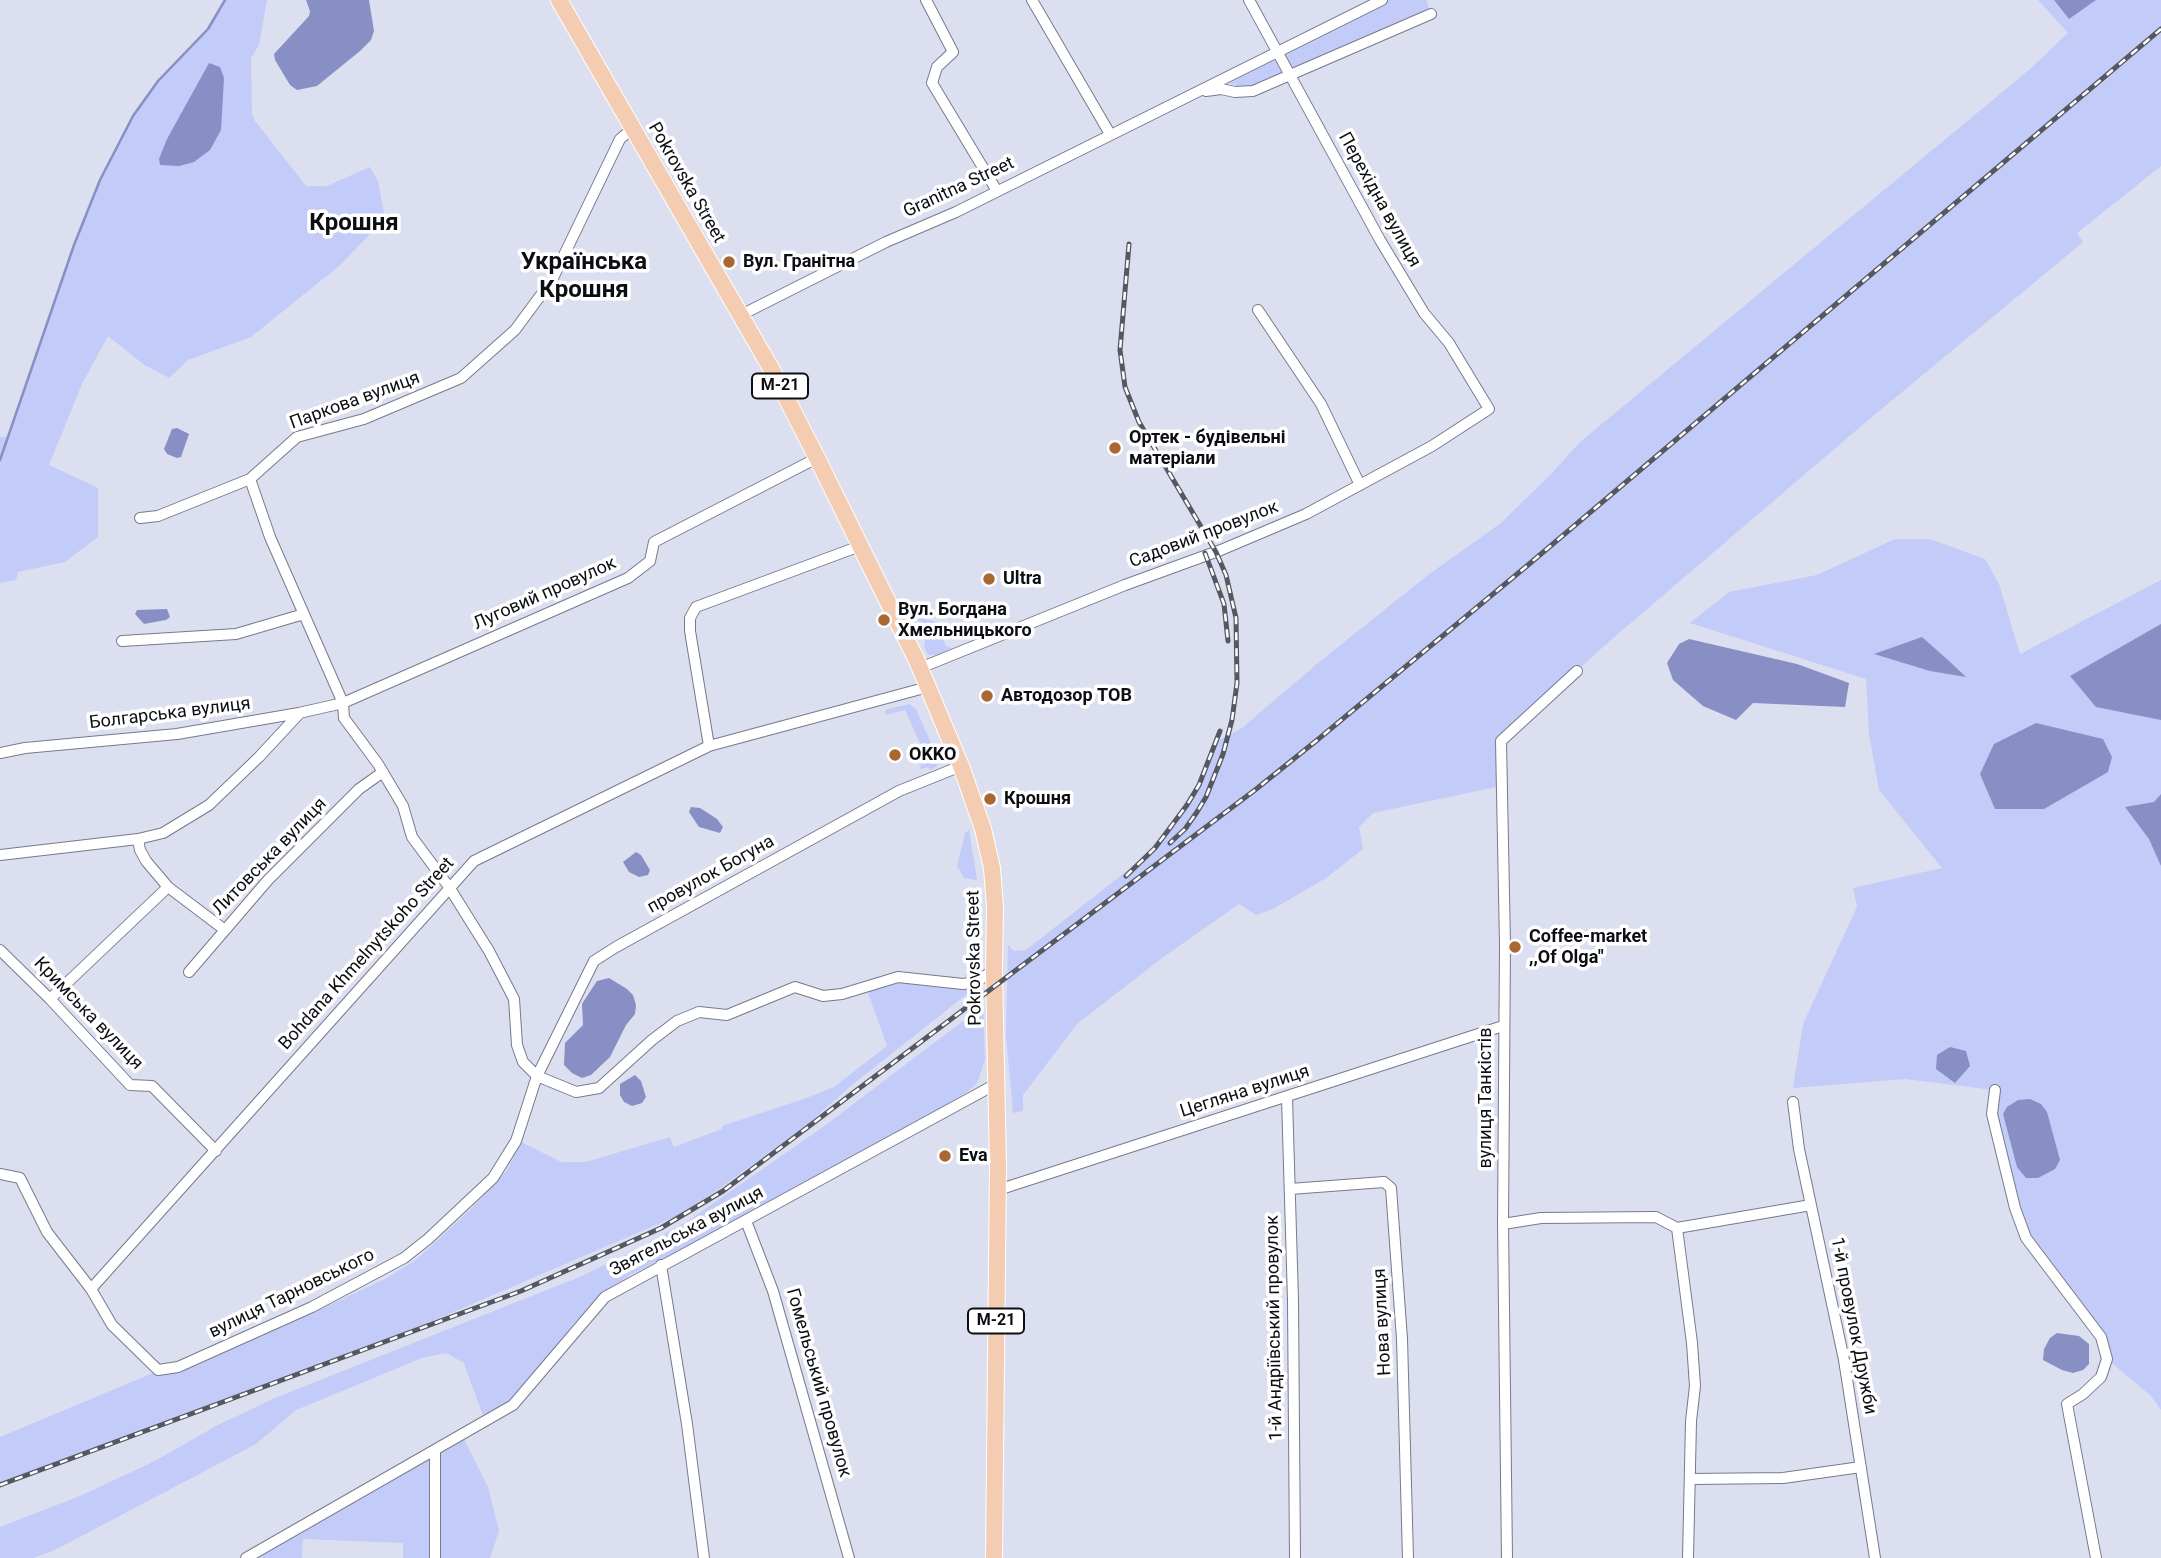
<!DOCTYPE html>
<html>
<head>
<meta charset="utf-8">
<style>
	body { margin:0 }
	canvas { display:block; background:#dbdff0 }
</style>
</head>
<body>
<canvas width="2161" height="1558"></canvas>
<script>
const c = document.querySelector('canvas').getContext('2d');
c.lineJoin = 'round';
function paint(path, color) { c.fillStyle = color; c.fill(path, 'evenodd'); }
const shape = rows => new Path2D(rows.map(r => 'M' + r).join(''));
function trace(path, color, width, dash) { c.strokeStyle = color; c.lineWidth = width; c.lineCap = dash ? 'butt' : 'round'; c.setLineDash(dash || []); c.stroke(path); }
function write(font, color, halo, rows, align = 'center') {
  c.font = font + ' Roboto,sans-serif'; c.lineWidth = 7; c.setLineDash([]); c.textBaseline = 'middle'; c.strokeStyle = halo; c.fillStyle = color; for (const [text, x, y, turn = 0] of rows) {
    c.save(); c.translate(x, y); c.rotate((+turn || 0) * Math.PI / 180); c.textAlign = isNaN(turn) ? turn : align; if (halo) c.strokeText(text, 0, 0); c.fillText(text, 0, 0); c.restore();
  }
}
paint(shape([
	[225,0,267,0,259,45,251,58,252,114,255,121,306,186,327,186,370,167,378,181,385,219,339,266,251,337,188,360,169,378,143,364,108,336,82,384,49,465,98,488,98,537,65,562,18,572,16,580,0,583,0,437,8,437,74,245,100,180,133,116,159,81,208,29],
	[1382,0,1426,0,1431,14,1253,91,1220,80],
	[2038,0,2161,0,2161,166,2077,233,2083,242,1860,427,1604,646,1501,741,1501,786,1373,813,1359,827,1363,849,1326,878,1273,909,1256,915,1239,904,1162,958,1077,1024,1023,1095,1023,1111,1013,1113,1006,1035,1008,945,1014,951,1026,950,1142,859,1171,825,1196,785,1214,743,1242,728,1318,663,1428,575,1501,523,1552,473,1580,442,2030,69,2068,33],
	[1895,539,1930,539,1985,559,1999,584,2020,654,2161,580,2161,1410,2151,1396,2107,1359,2101,1337,2036,1254,2003,1162,1994,1090,1905,1079,1793,1088,1803,1024,1857,907,1853,888,1942,868,1879,790,1869,734,1866,679,1690,623,1729,592,1817,575],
	[909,603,916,605,924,619,942,623,946,630,959,625,942,636,946,646,952,648,936,655,928,655,924,646,926,636],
	[909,704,916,709,938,759,937,766,930,770,928,767,920,769,924,752,905,710,886,715,885,710],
	[969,830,977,880,976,880,964,878,957,866,965,833],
	[910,981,969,990,976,987,852,1085,810,1122,722,1187,677,1216,400,1335,0,1484,0,1437,153,1373,169,1372,209,1357,317,1311,385,1279,416,1260,471,1209,507,1170,521,1142,561,1162,586,1162,670,1137,674,1147,722,1129,722,1126,804,1099,834,1087,887,1046,867,990],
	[983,1006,985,1060,977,1083,968,1091,948,1104,700,1240,630,1275,602,1295,575,1322,530,1380,500,1409,484,1419,464,1363,446,1353,422,1358,296,1410,256,1444,55,1550,33,1558,0,1558,0,1527,80,1496,155,1461,218,1425,275,1398,577,1278,626,1255,688,1221,823,1127],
	[462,1435,488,1487,499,1531,490,1558,403,1558,403,1543,303,1539,302,1558,247,1558]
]), '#c3cbf8');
paint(shape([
	[306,0,369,0,374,31,371,40,360,51,317,86,297,90,290,85,275,60,274,54,309,16,310,11],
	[2054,0,2096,0,2069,19],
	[209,63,220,67,224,78,221,130,210,150,194,162,179,166,160,165,159,159,167,139],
	[177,428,189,434,181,457,177,458,167,454,164,449,172,429],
	[167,609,170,617,166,620,144,624,135,614,137,610],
	[2161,624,2161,720,2096,707,2070,676],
	[1922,637,1949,661,1966,677,1930,671,1874,654],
	[1689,639,1797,664,1849,683,1845,707,1753,703,1736,720,1703,706,1673,680,1667,663,1679,644],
	[2036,723,2103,739,2112,757,2108,772,2044,809,1995,809,1980,774,1994,744],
	[2161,794,2161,866,2149,839,2125,807,2154,802],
	[691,807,700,808,717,819,723,827,720,833,699,827,689,812],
	[636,852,641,855,650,870,648,875,639,877,629,872,623,862],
	[609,978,627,989,633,995,636,1005,635,1014,626,1025,610,1057,591,1075,582,1078,572,1073,564,1065,565,1043,583,1025,582,1004,589,993,597,981],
	[1950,1047,1966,1051,1970,1066,1955,1083,1936,1069,1937,1055],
	[635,1075,641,1081,646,1097,642,1103,632,1106,624,1102,620,1095,620,1084],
	[2030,1099,2041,1104,2047,1112,2060,1160,2055,1169,2038,1178,2026,1178,2017,1167,2003,1114,2007,1107,2018,1100],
	[2057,1333,2079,1336,2089,1344,2089,1364,2083,1370,2073,1373,2062,1370,2043,1360,2044,1349,2050,1338]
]), '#878fc4');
trace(shape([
	[0,460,74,245,100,180,133,116,158,81,208,29,225,0]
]), '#878fc4', 2.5);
const minor = shape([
	[926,0,953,52,937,67,932,83,997,191],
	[1032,0,1110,134],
	[1206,91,1221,89,1235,92,1253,91,1431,14],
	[1258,310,1321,404,1360,485],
	[741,315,886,242,956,212,1382,0],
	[250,479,270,537,343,703,344,718,378,764,403,806,412,837,449,887,489,951,514,999,517,1045,523,1062,537,1076,576,1092,599,1088,652,1040,677,1021,699,1012,727,1015,795,987,823,996,842,994,898,977,963,984,976,982,994,970],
	[140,518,158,516,250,479,297,437,364,419,461,378,515,330,552,280,620,139,632,129],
	[122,641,236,634,304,614],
	[920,668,1125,585,1221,550,1306,514,1432,446,1489,409,1449,343,1424,313,1380,240,1249,0],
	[709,746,690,631,690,618,696,607,860,546],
	[0,753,25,748,177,734,299,713,343,703,628,578,650,561,654,542,817,458],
	[138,839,140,850,146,861,168,887,225,930],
	[0,855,138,839,163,833,209,805,259,757,299,714],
	[0,950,50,999,130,1085,152,1086,216,1151],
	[189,972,268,880,359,789,383,772],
	[50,999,168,887],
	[1995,1090,1992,1114,2015,1208,2026,1238,2101,1337,2107,1359,2101,1377,2083,1394,2067,1404,2096,1558],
	[1287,1098,1293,1300,1295,1558],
	[1793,1102,1799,1149,1844,1360,1875,1558],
	[0,1174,20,1178,47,1232,91,1289,474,861,709,746,928,687],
	[1290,1189,1384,1182,1391,1188,1402,1339,1408,1558],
	[998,1190,1503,1026],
	[746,1221,773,1291,849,1558],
	[1503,1224,1541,1218,1656,1217,1677,1228,1811,1205],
	[1677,1228,1692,1343,1695,1386,1691,1421,1688,1558],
	[661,1265,687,1424,704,1558],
	[91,1289,112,1325,158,1370,178,1367,312,1307,404,1258,428,1239,493,1178,516,1141,537,1076,594,961,616,947,899,791,961,766],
	[1691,1479,1783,1478,1861,1467],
	[246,1558,513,1405,605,1297,996,1084],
	[435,1558,435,1451],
	[1507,1558,1503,1224,1505,945,1501,741,1577,671]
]);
const highway = shape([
	[559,0,772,370,817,458,917,661,961,766,983,829,992,868,995,907,994,970,998,1167,994,1558]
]);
trace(minor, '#777a8a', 12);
trace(highway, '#fff', 18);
trace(minor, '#fff', 10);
trace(highway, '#f4ccb1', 16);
const rail = shape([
	[1129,244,1120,350,1125,387,1139,422,1216,552,1226,575,1236,618,1237,683,1232,720,1223,754,1206,797,1197,812,1185,829,1170,843],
	[1205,553,1224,604,1228,641],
	[1126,876,1155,848,1187,805,1199,785,1220,731],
	[0,1485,521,1291,661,1228,723,1191,1255,790,1316,741,1528,565,2161,29]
]);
trace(rail, '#565861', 5);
trace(rail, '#fff', 2.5, [8]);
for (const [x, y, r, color] of [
	[729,262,7,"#a96734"],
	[1115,448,7,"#a96734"],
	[989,579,7,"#a96734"],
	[884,620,7,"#a96734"],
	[987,696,7,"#a96734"],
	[895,755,7,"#a96734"],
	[990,799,7,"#a96734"],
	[1515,947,7,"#a96734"],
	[945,1156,7,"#a96734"]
]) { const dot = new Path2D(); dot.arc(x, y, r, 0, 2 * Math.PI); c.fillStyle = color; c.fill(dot); trace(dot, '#fff', 2.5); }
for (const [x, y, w] of [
	[780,386,56],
	[996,1321,56]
]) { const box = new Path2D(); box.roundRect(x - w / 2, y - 12.5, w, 25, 5); c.fillStyle = '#fff'; c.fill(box); trace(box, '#0d0e13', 2); }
write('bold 16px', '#0d0e13', null, [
	["М-21",780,386],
	["М-21",996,1321]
]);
write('18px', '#0d0e13', '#fff', [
	["Pokrovska Street",686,183,60],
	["Granitna Street",959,188,-25],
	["Перехідна вулиця",1379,200,61],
	["Паркова вулиця",355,401,-20],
	["Садовий провулок",1204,535,-21],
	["Луговий провулок",545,594,-24],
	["Болгарська вулиця",170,714,-7],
	["Литовська вулиця",270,857,-46],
	["провулок Богуна",711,875,-29],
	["Bohdana Khmelnytskoho Street",367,954,-48],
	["Pokrovska Street",975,958,-91],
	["Кримська вулиця",88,1014,46],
	["Цегляна вулиця",1245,1092,-18],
	["вулиця Танкістів",1486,1098,-90],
	["Звягельська вулиця",687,1232,-28],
	["вулиця Тарновського",292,1294,-26],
	["Нова вулиця",1383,1322,-93],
	["1-й провулок Дружби",1853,1326,79],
	["1-й Андріївський провулок",1275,1328,-91],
	["Гомельський провулок",818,1383,74]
]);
write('bold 18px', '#0d0e13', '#fff', [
	["Вул. Гранітна",743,262],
	["Ортек - будівельні",1129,438],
	["матеріали",1129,459],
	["Ultra",1003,579],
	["Вул. Богдана",898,610],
	["Хмельницького",898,631],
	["Автодозор ТОВ",1001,696],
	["OKKO",909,755],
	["Крошня",1004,799],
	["Coffee-market",1529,937],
	[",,Of Olga\"",1529,958],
	["Eva",959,1156]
], 'left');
write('bold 24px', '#0d0e13', '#fff', [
	["Крошня",354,224],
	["Українська",584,263],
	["Крошня",584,291]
]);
</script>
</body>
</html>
